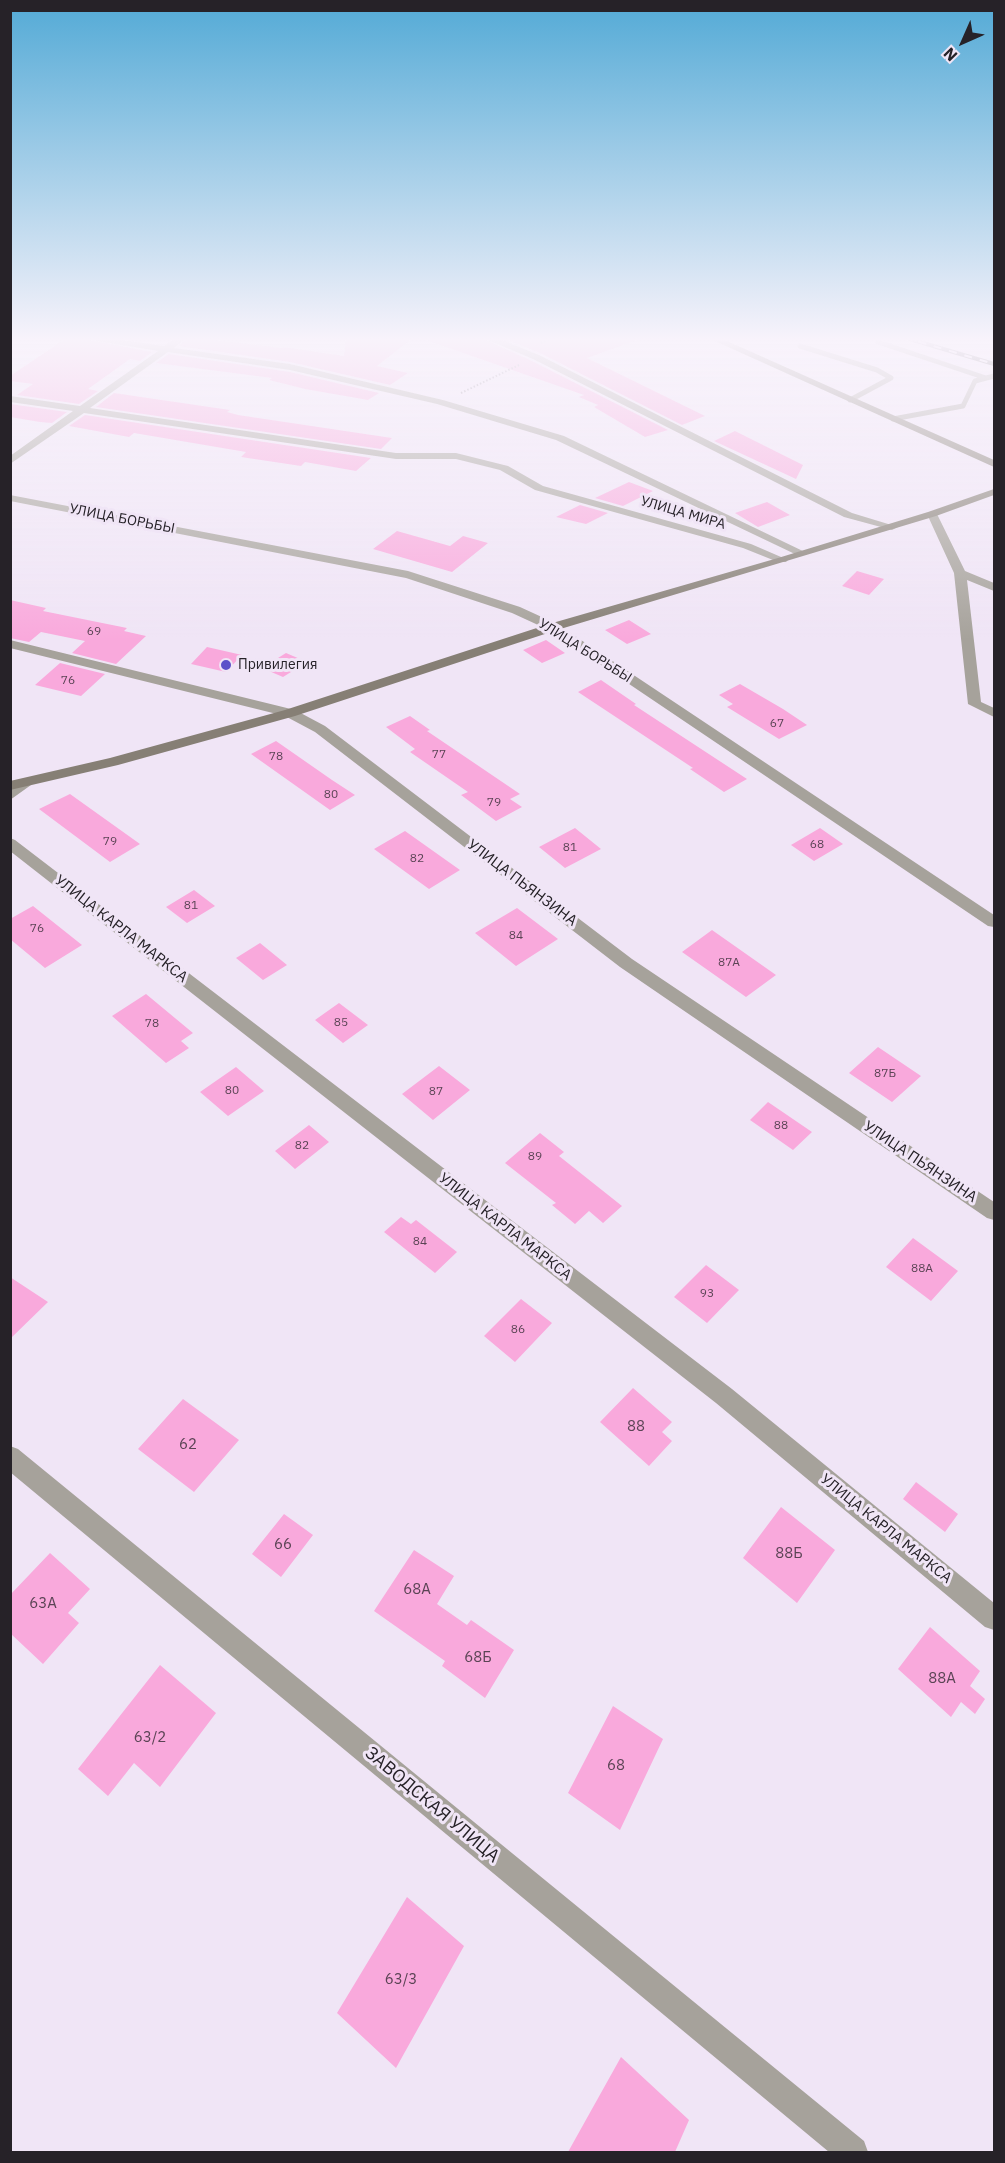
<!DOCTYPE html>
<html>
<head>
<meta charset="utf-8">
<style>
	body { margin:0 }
	#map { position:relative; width:1005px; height:2163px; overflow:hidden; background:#f0e5f6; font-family:"IBM Plex Sans",sans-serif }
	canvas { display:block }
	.frame { position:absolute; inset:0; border:12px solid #262228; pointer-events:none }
	.north { position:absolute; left:933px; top:12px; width:60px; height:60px; -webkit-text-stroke:4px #f0e5f6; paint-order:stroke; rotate:225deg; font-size:16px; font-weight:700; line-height:24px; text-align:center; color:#262228 }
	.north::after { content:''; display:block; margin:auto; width:21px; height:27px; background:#262228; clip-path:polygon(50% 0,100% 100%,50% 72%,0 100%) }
</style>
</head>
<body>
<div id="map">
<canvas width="1005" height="2163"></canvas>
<div class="frame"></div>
<div class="north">N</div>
</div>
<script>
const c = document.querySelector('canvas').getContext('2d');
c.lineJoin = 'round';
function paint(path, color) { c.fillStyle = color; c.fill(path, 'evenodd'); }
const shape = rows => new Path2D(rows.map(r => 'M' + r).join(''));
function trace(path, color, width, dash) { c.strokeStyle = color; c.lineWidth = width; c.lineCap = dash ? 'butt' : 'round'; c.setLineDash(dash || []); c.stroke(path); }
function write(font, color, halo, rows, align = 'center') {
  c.font = font + ' "IBM Plex Sans",sans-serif'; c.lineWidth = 6; c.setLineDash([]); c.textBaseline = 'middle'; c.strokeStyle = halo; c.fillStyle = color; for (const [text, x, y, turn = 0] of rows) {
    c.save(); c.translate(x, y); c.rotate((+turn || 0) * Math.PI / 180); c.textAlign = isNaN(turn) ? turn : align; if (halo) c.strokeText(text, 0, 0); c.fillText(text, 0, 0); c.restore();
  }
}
paint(shape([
	[68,337,73,337,152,352,140,361,130,359,88,389,98,391,79,404,17,395,33,384,10,381,10,376],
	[189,337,282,348,284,347,344,356,346,337,414,337,377,366,408,373,390,385,290,362,179,346],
	[426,337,479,337,532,361,668,430,645,437,594,407,598,405,579,397,584,395,426,340],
	[501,337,637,337,637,340,587,358,705,416,682,425,540,353],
	[169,354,290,372,379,393,368,400,305,389,269,380,272,378,156,363],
	[114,393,230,410,227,412,238,415,392,438,381,449,96,407],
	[10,404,67,412,52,423,40,422,10,417],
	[85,415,371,458,356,471,305,462,301,466,241,457,246,452,134,433,129,437,69,426],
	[735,431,803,465,796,479,714,441],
	[629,482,653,491,623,506,595,498],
	[767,502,790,515,758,527,735,513],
	[580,505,608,513,586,524,556,517],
	[397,531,450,546,463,536,488,543,452,572,373,549],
	[857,571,884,579,869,595,842,586],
	[10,600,46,608,43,611,127,628,124,631,146,636,116,664,72,653,85,641,41,632,29,642,10,638],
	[629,620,651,634,627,644,605,630],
	[546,640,565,653,542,663,523,650],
	[207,647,242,655,226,672,191,664],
	[286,653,307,662,283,677,262,668],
	[60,663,105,674,81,696,35,685],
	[601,680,636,704,634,705,747,779,724,792,690,769,693,768,578,692],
	[740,684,783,709,807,725,779,739,727,707,733,704,719,695],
	[410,716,430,730,427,731,520,794,510,799,522,807,496,821,461,795,468,792,410,752,415,749,386,727],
	[276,741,332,780,355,795,330,810,251,754],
	[70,794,140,844,110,862,39,809],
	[575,828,601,849,565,868,539,847],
	[820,828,843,844,814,861,791,845],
	[405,831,460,870,429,889,374,849],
	[194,890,215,906,187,923,166,907],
	[33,906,82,945,45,968,10,939,10,919],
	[517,908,558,939,516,966,475,933],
	[712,930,776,975,746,997,682,952],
	[260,943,287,965,263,980,236,958],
	[146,994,193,1033,181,1041,189,1048,166,1063,112,1016],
	[339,1003,368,1025,343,1043,315,1020],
	[878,1047,921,1076,892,1102,849,1073],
	[439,1066,470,1090,433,1120,402,1094],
	[236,1067,264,1091,228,1116,200,1092],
	[768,1102,812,1132,793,1150,750,1120],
	[309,1125,329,1142,295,1169,275,1151],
	[540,1133,564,1152,559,1156,622,1206,603,1223,589,1211,575,1224,552,1205,556,1203,505,1163],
	[401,1217,411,1224,416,1220,457,1252,435,1273,384,1232],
	[913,1238,958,1271,931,1301,886,1267],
	[706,1265,739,1290,707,1323,674,1297],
	[10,1277,48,1302,10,1339],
	[521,1299,552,1323,515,1362,484,1336],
	[633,1388,672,1422,662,1432,672,1441,649,1466,600,1422],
	[183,1399,239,1440,194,1492,138,1449],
	[916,1482,958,1514,945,1532,903,1499],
	[781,1507,835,1550,797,1603,743,1558],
	[284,1514,313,1535,281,1577,252,1554],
	[414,1550,454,1576,437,1604,467,1625,471,1620,514,1650,485,1698,442,1666,445,1661,374,1611],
	[50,1553,90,1589,68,1613,79,1623,43,1664,10,1633,10,1595],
	[930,1627,980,1671,970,1686,985,1699,975,1714,961,1702,951,1717,898,1669],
	[160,1665,216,1713,160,1787,134,1763,108,1796,78,1769],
	[613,1706,663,1739,620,1830,568,1793],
	[407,1897,464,1946,396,2068,337,2013],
	[621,2057,689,2120,675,2152,568,2152]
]), '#f9a9dc');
trace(shape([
	[541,343,554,337],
	[461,393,519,365]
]), '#8c8590', 2, [1.5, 2]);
trace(shape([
	[878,342,986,378],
	[800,346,877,370,891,378,850,400],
	[893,419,963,406,975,381,994,376]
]), '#a6a29b', 5);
paint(shape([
	[75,337,101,337,164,346,177,337,187,337,174,348,290,364,443,400,564,436,807,553,801,556,797,555,556,440,437,404,290,370,168,352,90,408,396,453,456,453,508,466,543,486,751,544,788,560,786,562,778,562,743,548,535,490,500,470,456,459,396,459,84,413,10,464,10,456,73,411,10,402,10,396,80,406,158,351,75,337],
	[481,337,494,337,539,355,852,513,898,527,892,530,844,517,533,359,481,337],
	[10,495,408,571,520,607,557,624,994,915,994,927,988,926,549,630,512,613,406,578,10,501,10,495],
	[932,511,937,514,965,571,994,583,994,591,967,580,981,702,994,708,994,717,968,704,954,573,927,514,932,511],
	[10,640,295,710,325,726,632,959,994,1202,994,1220,987,1218,620,967,315,732,285,716,10,648,10,640],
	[26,778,31,779,33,782,31,785,10,800,10,788,26,778],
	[10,838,15,840,732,1389,994,1603,994,1630,985,1627,716,1403,10,851,10,838],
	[10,1446,18,1449,864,2141,868,2152,829,2152,10,1472,10,1446]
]), '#a6a29b');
paint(shape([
	[706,337,718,337,994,460,994,467,706,337],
	[994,489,994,495,936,516,557,630,295,716,118,765,10,790,10,781,110,758,285,710,549,624,778,558,928,512,994,489]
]), '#867f75');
const rail = shape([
	[903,337,994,364]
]);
trace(rail, '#413c44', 4);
trace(rail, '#f0e5f6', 2, [8]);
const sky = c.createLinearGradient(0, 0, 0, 640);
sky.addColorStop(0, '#53aad6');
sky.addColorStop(0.53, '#f8f3fb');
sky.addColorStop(1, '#f8f3fb00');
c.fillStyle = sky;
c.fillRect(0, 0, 1005, 640);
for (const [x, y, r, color] of [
	[226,665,6,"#5c51c9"]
]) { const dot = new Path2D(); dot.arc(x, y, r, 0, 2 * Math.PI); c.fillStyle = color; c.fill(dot); trace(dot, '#f0e5f6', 2); }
write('12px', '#5b4455', null, [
	["69",94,632],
	["76",68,681],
	["67",777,724],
	["77",439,755],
	["78",276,757],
	["80",331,795],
	["79",494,803],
	["79",110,842],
	["68",817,845],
	["81",570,848],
	["82",417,859],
	["81",191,906],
	["76",37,929],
	["84",516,936],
	["87А",729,963],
	["85",341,1023],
	["78",152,1024],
	["87Б",885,1074],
	["80",232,1091],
	["87",436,1092],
	["88",781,1126],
	["82",302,1146],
	["89",535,1157],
	["84",420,1242],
	["88А",922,1269],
	["93",707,1294],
	["86",518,1330]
]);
write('14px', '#262228', '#f0e5f6', [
	["УЛИЦА МИРА",683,513,16],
	["УЛИЦА БОРЬБЫ",122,519,11],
	["УЛИЦА БОРЬБЫ",585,651,32]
]);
write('14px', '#262228', '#f0e5f6', [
	["Привилегия",238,665]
], 'left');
write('15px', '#262228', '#f0e5f6', [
	["УЛИЦА ПЬЯНЗИНА",522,883,37],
	["УЛИЦА КАРЛА МАРКСА",121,929,38],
	["УЛИЦА ПЬЯНЗИНА",920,1162,34],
	["УЛИЦА КАРЛА МАРКСА",505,1227,38],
	["УЛИЦА КАРЛА МАРКСА",886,1529,39]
]);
write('15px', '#5b4455', null, [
	["88",636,1427],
	["62",188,1445],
	["66",283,1545],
	["88Б",789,1554],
	["68А",417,1590],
	["63А",43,1604],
	["68Б",478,1658],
	["88А",942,1679],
	["63/2",150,1738],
	["68",616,1766],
	["63/3",401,1980]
]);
write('18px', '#262228', '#f0e5f6', [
	["ЗАВОДСКАЯ УЛИЦА",432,1805,40]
]);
</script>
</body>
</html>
